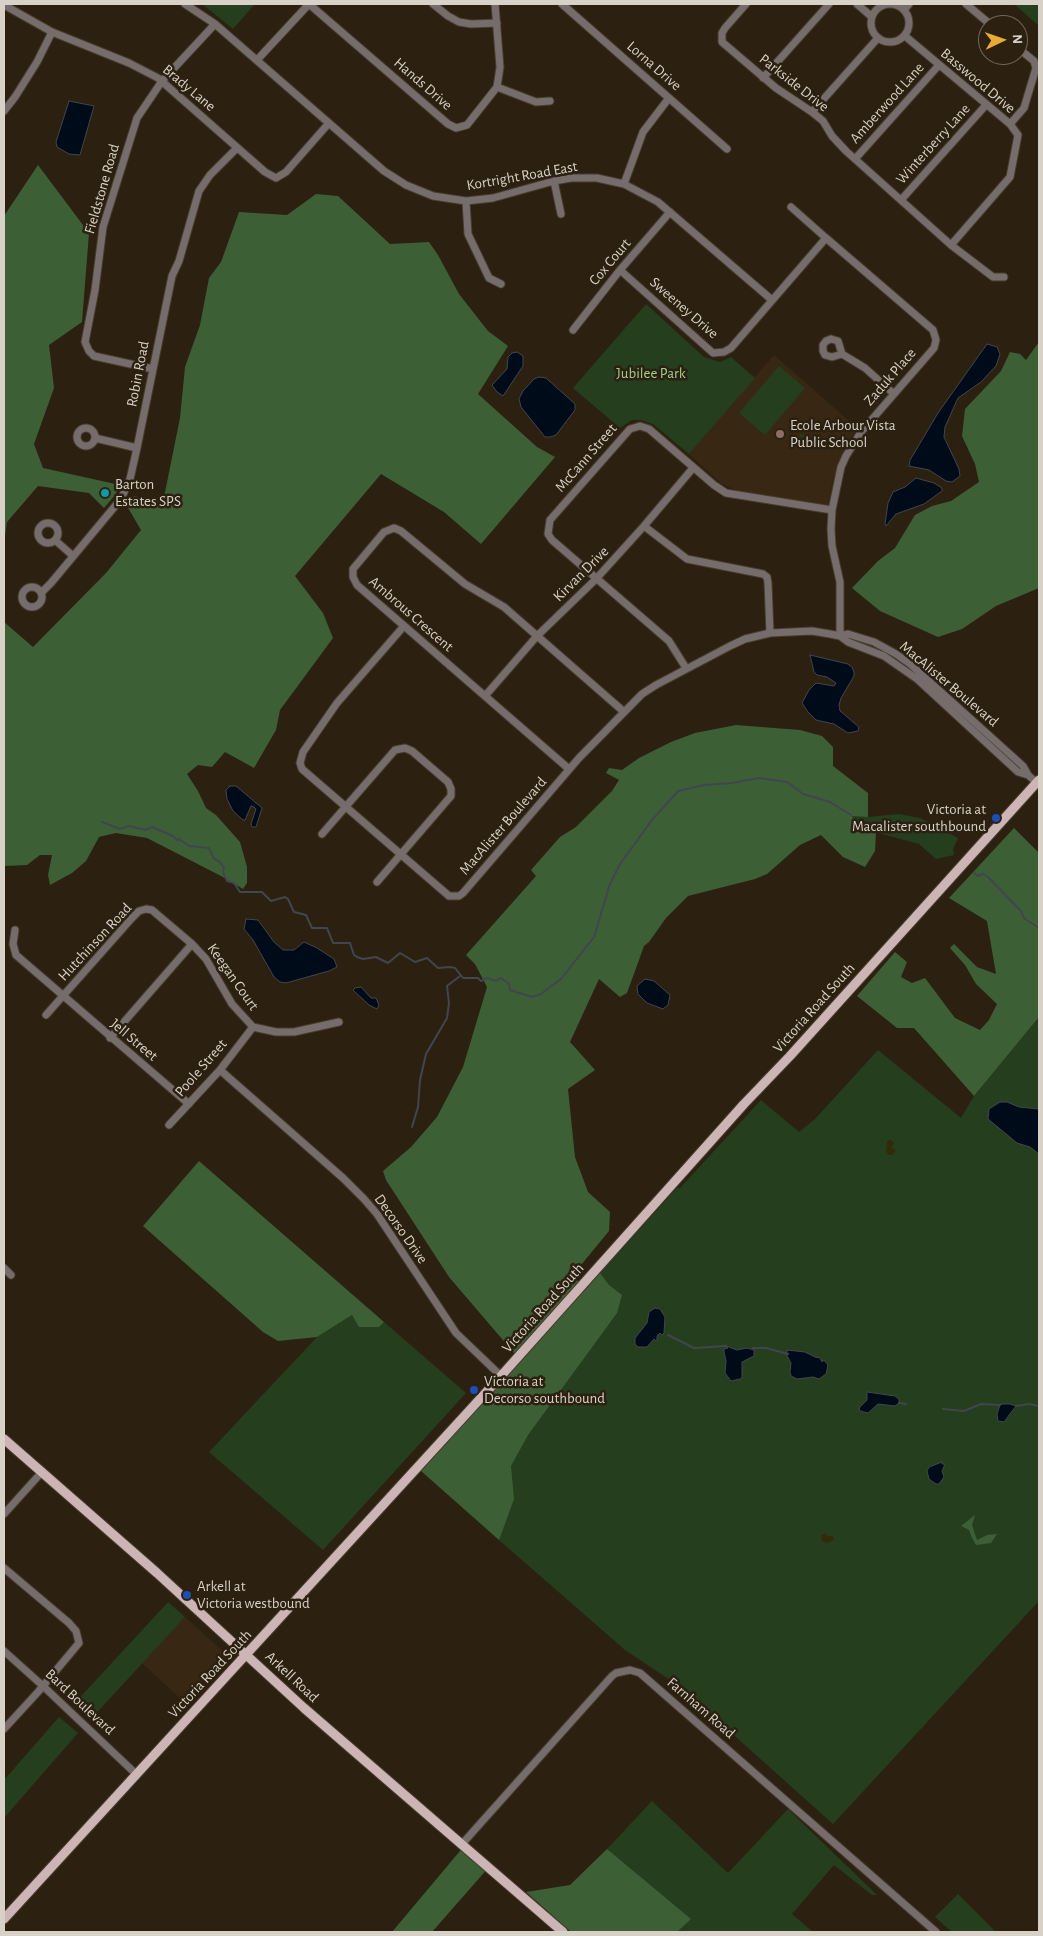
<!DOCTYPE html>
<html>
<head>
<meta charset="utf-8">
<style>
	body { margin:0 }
	#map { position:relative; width:1043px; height:1936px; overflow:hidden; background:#2c2111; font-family:"Alegreya Sans",sans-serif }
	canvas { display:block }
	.frame { position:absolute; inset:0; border:5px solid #d8d1c7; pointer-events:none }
	.north { position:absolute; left:978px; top:15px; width:50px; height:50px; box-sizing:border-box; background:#2c2111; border:1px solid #71675a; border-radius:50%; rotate:87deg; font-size:14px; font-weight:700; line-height:20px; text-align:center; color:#d8d1c7 }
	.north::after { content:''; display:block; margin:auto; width:18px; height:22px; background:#e9ab38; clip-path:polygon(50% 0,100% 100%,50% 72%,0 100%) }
</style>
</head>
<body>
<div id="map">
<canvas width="1043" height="1936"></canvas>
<div class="frame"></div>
<div class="north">N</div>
</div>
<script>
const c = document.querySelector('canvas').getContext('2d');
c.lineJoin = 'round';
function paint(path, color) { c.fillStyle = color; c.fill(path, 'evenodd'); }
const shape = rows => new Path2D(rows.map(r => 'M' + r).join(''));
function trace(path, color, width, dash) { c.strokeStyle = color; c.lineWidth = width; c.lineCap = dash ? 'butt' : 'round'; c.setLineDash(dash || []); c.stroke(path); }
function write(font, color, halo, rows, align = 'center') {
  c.font = font + ' "Alegreya Sans",sans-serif'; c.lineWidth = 5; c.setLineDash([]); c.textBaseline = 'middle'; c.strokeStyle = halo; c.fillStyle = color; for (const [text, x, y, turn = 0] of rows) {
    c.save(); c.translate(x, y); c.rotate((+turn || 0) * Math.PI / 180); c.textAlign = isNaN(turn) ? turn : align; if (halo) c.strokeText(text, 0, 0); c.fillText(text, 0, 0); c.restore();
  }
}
paint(shape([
	[774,355,857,428,843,451,832,484,828,505,738,491,722,484,689,454],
	[185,1617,228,1656,186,1704,142,1663]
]), '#382813');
paint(shape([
	[202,4,255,4,233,29],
	[1014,4,1039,4,1039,26],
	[646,304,704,357,720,362,731,357,755,378,689,454,653,424,641,420,632,420,620,428,573,388],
	[779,366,805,388,765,435,739,413],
	[800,434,814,438,812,447,797,442],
	[899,814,920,818,958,838,953,849,954,855,936,859,919,844,856,827,851,815,868,817],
	[1039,1017,1039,1601,833,1824,679,1686,625,1650,499,1540,502,1466,615,1307,600,1273,677,1188,680,1188,761,1100,799,1132,815,1119,878,1050,961,1118,974,1096],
	[352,1315,378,1327,384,1322,466,1393,323,1550,209,1452,317,1337],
	[168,1602,185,1617,90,1720,73,1705],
	[59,1717,78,1733,4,1818,4,1780],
	[652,1801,728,1873,788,1809,877,1895,872,1895,834,1865,792,1914,813,1932,611,1932,607,1849],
	[958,1894,996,1932,952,1932,935,1917]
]), '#243e1e');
paint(shape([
	[38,165,89,233,82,322,49,345,54,388,34,444,43,468,120,485,116,494,104,508,89,493,38,486,7,522,4,542,4,216],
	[316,194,338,196,390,244,429,242,438,255,459,294,488,331,508,346,478,394,537,447,555,457,481,544,444,512,381,474,295,576,323,613,333,638,280,710,276,730,254,768,225,752,212,767,198,765,187,774,198,791,206,808,216,815,240,842,247,867,247,883,243,889,221,876,147,838,116,833,99,837,86,861,72,873,50,885,48,875,52,855,40,855,27,865,4,866,4,622,33,647,106,573,141,530,127,506,134,496,163,502,180,418,185,367,200,325,209,278,221,262,239,212,287,215],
	[1039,342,1039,588,996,606,962,629,938,637,880,611,852,588,878,561,895,548,915,515,932,506,951,501,979,482,975,464,962,436,965,409,1001,371,1010,352,1020,354,1026,360],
	[736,725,800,730,822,736,833,747,833,766,868,793,868,817,852,816,856,827,876,833,875,851,865,867,843,857,821,835,800,845,767,874,755,879,688,896,666,918,649,942,644,946,627,993,620,997,599,979,570,1042,595,1070,568,1089,575,1157,588,1192,610,1212,609,1231,572,1276,587,1288,600,1273,609,1285,622,1295,617,1313,528,1435,511,1466,514,1499,499,1540,421,1471,520,1360,449,1277,386,1180,383,1171,411,1147,437,1117,463,1067,487,987,475,964,466,955,536,876,531,870,560,837,576,827,612,791,619,780,606,773,609,768,622,770,639,758,671,742,695,733],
	[1014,828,1039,853,1039,1017,974,1096,914,1028,897,1028,857,996,895,952,907,962,901,977,912,983,925,978,955,1018,980,1030,989,1020,997,1004,976,984,965,965,950,948,954,944,977,967,996,974,987,921,949,898],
	[199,1161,384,1322,379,1327,359,1327,352,1315,317,1337,278,1341,263,1332,143,1226],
	[975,1515,972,1525,977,1540,987,1535,997,1534,991,1543,976,1545,972,1538,969,1530,961,1526],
	[465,1845,489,1867,432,1932,392,1932],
	[607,1849,691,1919,677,1932,571,1932,526,1892,570,1885]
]), '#3d5f36');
paint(shape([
	[890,1139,894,1143,891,1148,896,1150,892,1155,889,1155,886,1152,887,1142],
	[825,1533,828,1536,833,1536,834,1540,827,1543,822,1541,821,1536]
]), '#322a09');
const water = shape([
	[69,101,94,106,80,155,69,154,57,147,56,142,69,101],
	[987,344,997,347,1000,354,996,366,981,382,958,398,945,427,944,437,959,469,960,476,952,482,946,481,929,470,909,466,910,460,938,413,987,344],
	[517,352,523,356,523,366,503,396,497,392,492,385,507,369,508,357,512,353,517,352],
	[539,377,546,378,575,404,575,410,556,435,550,437,545,437,521,407,519,399,523,391,534,379,539,377],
	[916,478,934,483,942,488,942,491,924,504,896,514,886,526,885,524,888,503,893,492,905,487,916,478],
	[810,655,848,664,852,667,854,672,854,676,841,698,839,705,840,711,859,727,858,731,848,733,834,724,816,720,808,712,802,703,809,690,816,683,834,686,836,683,827,677,817,675,814,672,810,655],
	[230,786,236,786,262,808,256,827,252,827,251,824,256,809,254,807,251,806,245,820,243,820,233,811,227,799,226,790,230,786],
	[246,919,258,920,274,942,283,950,294,950,304,942,317,948,334,959,337,967,329,971,286,983,280,982,274,977,253,940,244,929,246,919],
	[645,979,654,981,670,995,668,1005,663,1009,647,1003,638,994,637,986,645,979],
	[361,987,371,998,376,998,379,1005,377,1009,369,1005,353,990,355,988,361,987],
	[1000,1102,1007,1102,1019,1107,1039,1109,1039,1154,1030,1147,1017,1143,988,1119,989,1109,1000,1102],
	[655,1308,660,1309,665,1317,664,1333,662,1335,660,1333,657,1336,657,1340,656,1341,654,1339,647,1347,638,1347,635,1344,635,1338,647,1323,649,1312,655,1308],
	[726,1346,737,1350,747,1348,754,1350,754,1356,742,1362,742,1378,740,1379,731,1381,725,1373,726,1361,724,1352,724,1349,728,1348,726,1346],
	[787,1350,805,1352,815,1357,820,1358,822,1362,824,1360,828,1365,826,1374,819,1379,813,1377,797,1379,791,1376,790,1372,791,1363,787,1356,787,1350],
	[867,1392,895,1396,899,1399,899,1403,895,1406,878,1404,868,1413,860,1411,859,1408,867,1400,867,1392],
	[1002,1404,1010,1404,1016,1406,1004,1422,998,1421,997,1414,1000,1405,1002,1404],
	[942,1462,942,1464,945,1464,942,1471,944,1477,939,1484,936,1484,929,1479,927,1471,929,1467,942,1462]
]);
paint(water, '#000b1a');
trace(water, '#41464e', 1);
trace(shape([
	[102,822,120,829,129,826,145,830,152,827,173,836,177,840,179,839,189,846,209,848,214,859,220,862,224,868,223,872,227,881,234,883,240,892,262,892,271,901,285,897,288,899,294,912,306,915,312,928,327,928,333,943,350,943,354,955,357,957,363,959,376,957,388,963,400,953,415,962,427,958,438,968,450,967,455,968,463,978,478,978,481,981,487,978,496,981,501,978,509,984,510,990,532,997,541,994,561,979,594,937,610,884,620,864,652,820,678,791,704,785,732,783,759,778,787,782,803,794,830,802,851,815],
	[974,873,978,876,983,874,988,877,1020,910,1025,919,1039,928],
	[412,1127,418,1107,420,1080,426,1054,447,1018,449,1003,447,986,460,976],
	[668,1335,694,1348,726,1346],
	[753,1348,766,1348,788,1354],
	[899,1403,906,1404],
	[1016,1406,1029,1404,1039,1406],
	[943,1409,964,1411,981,1404,1000,1405]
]), '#41464e', 2);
const minor = shape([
	[185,4,215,24,384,171,406,185,433,196,466,201,493,198,554,181,571,178,597,178,624,184,658,202,772,300],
	[309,4,448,124,456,128,467,125,497,87,500,67,495,4],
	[433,4,448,16,459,22,471,24,497,23],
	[562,4,727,149],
	[746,4,725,28,722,33,722,42,776,88,812,112,823,121,832,136,846,151,951,245,993,277,1004,277],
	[857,4,872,17],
	[966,4,991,25],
	'871 23a19 19 0 1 1 38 0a19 19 0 1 1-38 0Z',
	[4,5,52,32,129,63,158,78,265,172,276,178,286,172,329,123],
	[904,10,909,4],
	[905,36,1010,124,1018,135,1010,177,951,245],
	[257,60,309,4],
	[763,78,829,4],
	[497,87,536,102,550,101],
	[4,111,15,97,37,62,52,32],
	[812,112,878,38],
	[1010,124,1024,108,1036,68,1034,61,1018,48],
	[855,159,939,65],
	[554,181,561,214],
	[624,184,643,132,669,98],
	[901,200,986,105],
	[466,201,468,234,489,278,501,284],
	[826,238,933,330,936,340,934,348,861,432,846,456,841,467,832,510,831,529,832,546,840,582,840,636],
	[620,270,713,353,724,352,731,348,826,238,791,207],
	[573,330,620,270,670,212],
	[831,339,838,341,842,354,832,357,825,355,823,351,823,345,826,341,831,339],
	[842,354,865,368,894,394],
	[153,369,94,356,89,351,85,342,95,290,103,227,137,118,162,81,215,24],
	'77 437a9 9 0 1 1 18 0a9 9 0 1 1-18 0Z',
	[95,438,137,448],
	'38 533a10 10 0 1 1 20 0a10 10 0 1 1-20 0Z',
	[644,526,687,559,763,574,767,577,768,583,770,633],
	[55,540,73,556],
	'22 597a10 10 0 1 1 20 0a10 10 0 1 1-20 0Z',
	[41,593,51,583,121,499,130,479,137,448,172,276,179,261,199,191,210,175,237,148],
	[404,626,337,703,303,752,300,763,302,769,449,896,459,896,463,893,579,758,642,694,656,685,730,646,745,639,770,633,812,631,830,634,840,636,848,642,884,656,917,679,1018,772,1028,775],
	[840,636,848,634,874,642,896,654,910,664,1023,766,1028,775,1037,783],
	[686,668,669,641,552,540,548,534,550,520,630,429,640,426,649,429,714,485,726,493,832,510],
	[485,696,537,636,596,579,644,526,693,468],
	[569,769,357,585,353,577,353,569,384,532,394,528,401,531,465,584,504,607,623,711],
	[322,834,395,750,405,748,412,751,448,782,451,789,451,796,377,882],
	[15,930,13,944,16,955,189,1104],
	[46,1015,132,918,139,911,146,909,152,910,192,944,206,959,232,1004,253,1027,276,1032,294,1032,339,1022],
	[110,1038,192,944],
	[220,1070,343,1178,364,1199,377,1214,456,1333,501,1376],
	[169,1125,220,1070,253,1027],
	[4,1268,11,1275],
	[4,1514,41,1473],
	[4,1568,69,1623,76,1631,79,1643,38,1692,4,1729],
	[4,1651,43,1686,136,1774],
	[462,1844,612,1676,616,1673,630,1670,640,1673,936,1932]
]);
const major = shape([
	[4,1439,157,1573,304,1708,563,1932],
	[4,1919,501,1376,744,1104,790,1056,1039,780]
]);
trace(minor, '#483d2e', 9);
trace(major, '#483d2e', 11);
trace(minor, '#776c6c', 7);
trace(major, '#cdb5b6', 9);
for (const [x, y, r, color] of [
	[780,434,5,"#8d6e63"],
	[105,493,5,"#0f9aa8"],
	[996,818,5,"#1a4fb4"],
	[474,1390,5,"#1a4fb4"],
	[187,1595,5,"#1a4fb4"]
]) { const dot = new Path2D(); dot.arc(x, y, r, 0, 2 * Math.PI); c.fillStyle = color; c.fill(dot); trace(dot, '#2c2111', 2); }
write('15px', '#d8d1c7', '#2c2111', [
	["Lorna Drive",654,66,41],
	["Basswood Drive",978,81,40],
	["Parkside Drive",794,83,38],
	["Hands Drive",423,84,41],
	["Brady Lane",189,88,40],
	["Amberwood Lane",887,103,-48],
	["Winterberry Lane",933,144,-48],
	["Kortright Road East",522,176,-10],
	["Fieldstone Road",102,189,-74],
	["Cox Court",610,262,-50],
	["Sweeney Drive",684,308,41],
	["Robin Road",138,374,-79],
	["Zaduk Place",890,377,-49],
	["McCann Street",586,458,-49],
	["Kirvan Drive",581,574,-45],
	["Ambrous Crescent",411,614,41],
	["MacAlister Boulevard",949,684,40],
	["MacAlister Boulevard",503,826,-49],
	["Hutchinson Road",95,942,-47],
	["Keegan Court",233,977,55],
	["Victoria Road South",814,1008,-48],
	["Jell Street",134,1040,40],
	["Poole Street",201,1068,-49],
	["Decorso Drive",401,1229,55],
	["Victoria Road South",543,1308,-48],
	["Victoria Road South",210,1674,-47],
	["Arkell Road",292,1677,43],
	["Bard Boulevard",80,1702,43],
	["Farnham Road",701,1708,41]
]);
write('15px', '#9bd08f', '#2c2111', [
	["Jubilee Park",651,373]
]);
write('15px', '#d8d1c7', '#2c2111', [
	["Ecole Arbour Vista",790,425],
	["Public School",790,442],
	["Barton",115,484],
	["Estates SPS",115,501],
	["Victoria at",986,809,"right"],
	["Macalister southbound",986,826,"right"],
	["Victoria at",484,1381],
	["Decorso southbound",484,1398],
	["Arkell at",197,1586],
	["Victoria westbound",197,1603]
], 'left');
</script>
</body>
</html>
